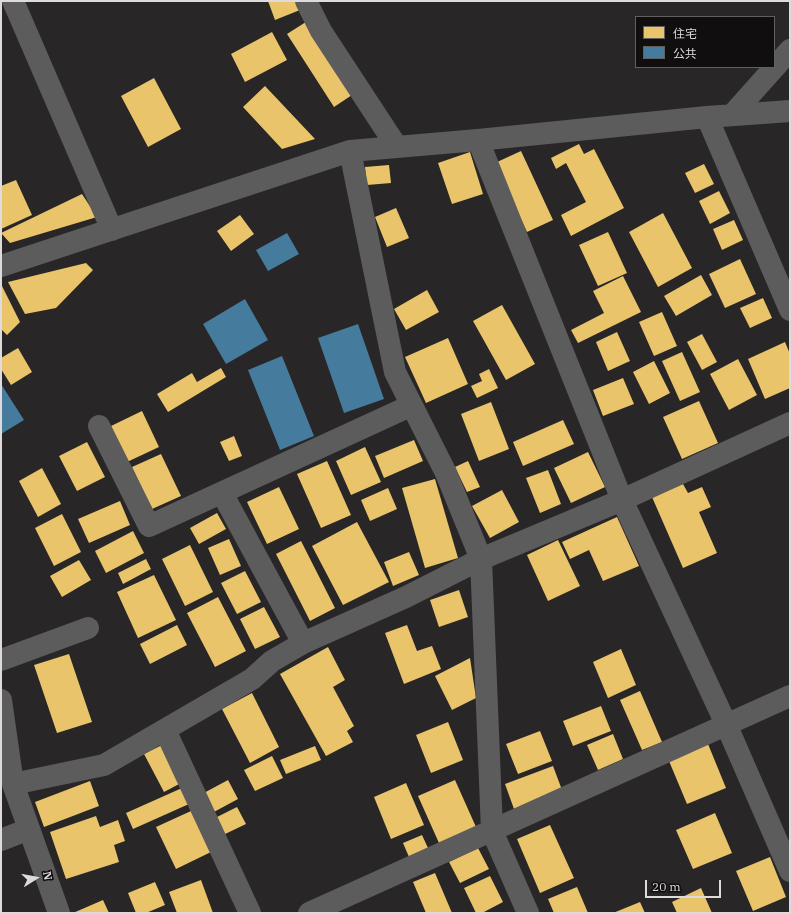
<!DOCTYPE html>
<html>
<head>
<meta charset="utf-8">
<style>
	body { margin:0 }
	#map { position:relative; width:791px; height:914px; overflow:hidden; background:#292627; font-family:"IBM Plex Serif","Noto Sans JP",serif }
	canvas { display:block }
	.frame { position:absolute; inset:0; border:2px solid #dfdbdc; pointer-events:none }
	.legend { position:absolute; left:635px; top:16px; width:140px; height:52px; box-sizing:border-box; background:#110e0f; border:1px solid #636061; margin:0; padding:5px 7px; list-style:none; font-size:12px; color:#dfdbdc }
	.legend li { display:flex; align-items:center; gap:8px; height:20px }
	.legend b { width:20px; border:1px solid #636061 }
	.north { position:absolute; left:16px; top:858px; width:40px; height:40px; -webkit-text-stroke:3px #110e0f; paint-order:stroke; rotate:79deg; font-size:11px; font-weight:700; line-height:16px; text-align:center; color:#dfdbdc }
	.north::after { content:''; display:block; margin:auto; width:14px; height:18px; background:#dfdbdc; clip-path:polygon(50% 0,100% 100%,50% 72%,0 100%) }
	.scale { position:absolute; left:645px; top:880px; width:76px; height:18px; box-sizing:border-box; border:2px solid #dfdbdc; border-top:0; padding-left:5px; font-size:12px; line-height:14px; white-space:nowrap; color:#dfdbdc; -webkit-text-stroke:3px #110e0f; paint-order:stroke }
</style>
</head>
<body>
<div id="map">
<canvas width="791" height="914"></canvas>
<div class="frame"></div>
<ul class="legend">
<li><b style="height:11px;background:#e9c46a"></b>住宅</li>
<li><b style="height:11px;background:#457b9d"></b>公共</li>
</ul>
<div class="north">N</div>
<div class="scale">20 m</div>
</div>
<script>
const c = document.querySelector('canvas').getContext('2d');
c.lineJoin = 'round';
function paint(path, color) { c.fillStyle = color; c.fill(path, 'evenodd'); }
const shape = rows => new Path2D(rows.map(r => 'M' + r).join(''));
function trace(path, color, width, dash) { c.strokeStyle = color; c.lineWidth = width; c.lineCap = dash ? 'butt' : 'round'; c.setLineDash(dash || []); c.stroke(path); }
paint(shape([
	[268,1,296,1,300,10,275,20],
	[309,20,355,93,334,107,287,34],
	[272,32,287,60,245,82,231,54],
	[154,78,181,129,148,147,121,96],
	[265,86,315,139,282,149,243,107],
	[579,144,584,154,594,149,624,208,571,236,561,215,586,202,566,163,556,169,551,158],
	[521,151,553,220,527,232,495,163],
	[470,152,483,194,452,204,438,163],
	[704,164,714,184,695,193,685,173],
	[389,165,391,183,367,185,365,167],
	[16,180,32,215,1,229,1,186],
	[719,191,730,213,710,224,699,201],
	[82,194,97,217,10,243,1,233],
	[396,208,409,238,387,247,375,217],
	[663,213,692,268,658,287,629,232],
	[240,215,254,234,231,251,217,231],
	[734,220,743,240,722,250,713,229],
	[608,232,627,273,598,286,579,245],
	[740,259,756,294,725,308,709,274],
	[86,263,93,270,56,308,25,314,8,282],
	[701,275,712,295,676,316,664,296],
	[623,276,641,312,578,343,571,330,604,313,593,291],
	[1,284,20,322,7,335,1,329],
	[427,290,439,312,406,330,394,309],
	[763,298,772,318,750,328,740,308],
	[502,305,535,364,506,380,473,321],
	[662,312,677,346,654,356,639,322],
	[617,332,630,361,608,371,596,342],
	[702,334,717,362,702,370,687,342],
	[448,338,468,384,426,403,405,357],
	[785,342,790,354,790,388,765,399,748,359],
	[18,348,32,372,11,385,1,369,1,358],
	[682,352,700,392,680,401,662,361],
	[738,359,757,395,729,410,710,374],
	[654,361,670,393,649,404,633,372],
	[221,368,226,377,168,412,157,394,192,373,197,382],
	[489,369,498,388,477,398,471,386,482,381,479,374],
	[623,378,634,404,603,416,593,390],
	[699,401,718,443,682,459,663,417],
	[491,402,509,449,479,461,461,414],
	[142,411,159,447,127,462,111,426],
	[563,420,574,444,523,466,513,442],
	[234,436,242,456,229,461,220,442],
	[414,440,423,461,384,478,375,456],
	[87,442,105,477,77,491,59,456],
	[365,447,381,482,351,495,336,461],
	[588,452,605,487,571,503,554,468],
	[161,454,181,496,152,509,132,467],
	[327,461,351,515,321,528,297,474],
	[468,461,480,487,467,492,455,467],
	[42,468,61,504,38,517,19,481],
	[548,470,561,504,540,513,526,478],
	[435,479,458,558,425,568,402,488],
	[683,484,688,493,702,487,711,507,699,512,717,553,683,568,652,497],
	[279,487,299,529,267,544,247,502],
	[388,488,397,509,370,521,361,500],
	[502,490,519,522,490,538,472,506],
	[120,501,130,525,89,543,78,519],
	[217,513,226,529,199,544,190,528],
	[62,514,81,552,54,566,35,528],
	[617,517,639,566,603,581,589,550,570,559,562,542],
	[357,522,389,582,343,605,312,546],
	[133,531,144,553,106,573,95,551],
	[229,539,241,566,220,575,208,548],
	[558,540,580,586,548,601,527,555],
	[301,541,335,608,310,621,276,554],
	[190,545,213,592,185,606,162,559],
	[409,552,419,575,393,586,384,562],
	[146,559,151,569,123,584,118,573],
	[79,560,91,580,62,597,50,576],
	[245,571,261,602,237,614,221,583],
	[154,575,176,620,138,638,117,592],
	[459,590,468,617,439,627,430,600],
	[218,597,246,651,215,667,187,613],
	[264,607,280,637,255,649,240,619],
	[177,625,187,645,150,664,140,644],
	[407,625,417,651,432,646,441,669,404,684,385,633],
	[328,647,345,680,333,687,354,726,347,731,353,742,326,756,280,674],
	[621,649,636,685,608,698,593,662],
	[69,654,92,722,57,733,34,665],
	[470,658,476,698,452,710,435,676],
	[640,691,662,742,642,750,620,700],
	[252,693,279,747,250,763,222,709],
	[601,706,611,731,573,746,563,721],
	[448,722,463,760,431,773,416,735],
	[540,731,552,761,518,774,506,744],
	[613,734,623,759,598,770,587,745],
	[708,744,726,788,687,804,669,761],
	[162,745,181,783,164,792,144,754],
	[315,746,321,760,286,774,280,760],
	[272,756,283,778,255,791,244,770],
	[553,766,562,790,514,809,505,784],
	[228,780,238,799,212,813,202,794],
	[455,780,476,827,439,843,418,796],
	[90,781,99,806,44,827,35,802],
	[406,783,424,825,391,839,374,797],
	[182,788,189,804,133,829,126,813],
	[237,807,246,824,223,835,215,818],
	[191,811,211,852,176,869,156,827],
	[715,813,732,853,693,869,676,830],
	[96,816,100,827,118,820,125,841,114,845,119,862,66,879,50,832],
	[550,825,574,878,540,893,517,839],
	[422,835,428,848,409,857,403,843],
	[478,848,489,869,460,883,449,862],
	[770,857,786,897,753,911,736,871],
	[435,873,452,913,426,913,413,882],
	[490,876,503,902,482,913,476,913,464,888],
	[201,880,213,913,177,913,169,892],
	[155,882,165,905,146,913,136,913,128,893],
	[577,887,588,913,554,913,548,899],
	[701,888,712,913,677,913,672,902],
	[103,900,109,913,73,913],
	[640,902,645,913,613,913]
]), '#e9c46a');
paint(shape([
	[287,233,299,254,268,271,256,250],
	[245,299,268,340,226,364,203,324],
	[358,324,384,399,344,413,318,338],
	[282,356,314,436,280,450,248,370],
	[1,384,24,420,1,434]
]), '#457b9d');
trace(shape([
	[13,1,112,230],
	[306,1,321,31,397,147],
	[732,115,790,50],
	[707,117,790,310],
	[478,140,622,500,726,724,790,871],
	[350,151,395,372,446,473,481,559,492,831,528,913],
	[1,266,350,151,478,140,707,117,790,111],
	[99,426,149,526,410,406],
	[222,493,303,643],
	[1,660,88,628],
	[1,700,13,784,59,913],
	[165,730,250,913],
	[13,784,104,765,252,679,272,661,303,643,406,597,481,559,622,500,790,423],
	[1,840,29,829],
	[309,913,790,696]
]), '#5d5c5d', 22);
</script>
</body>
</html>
